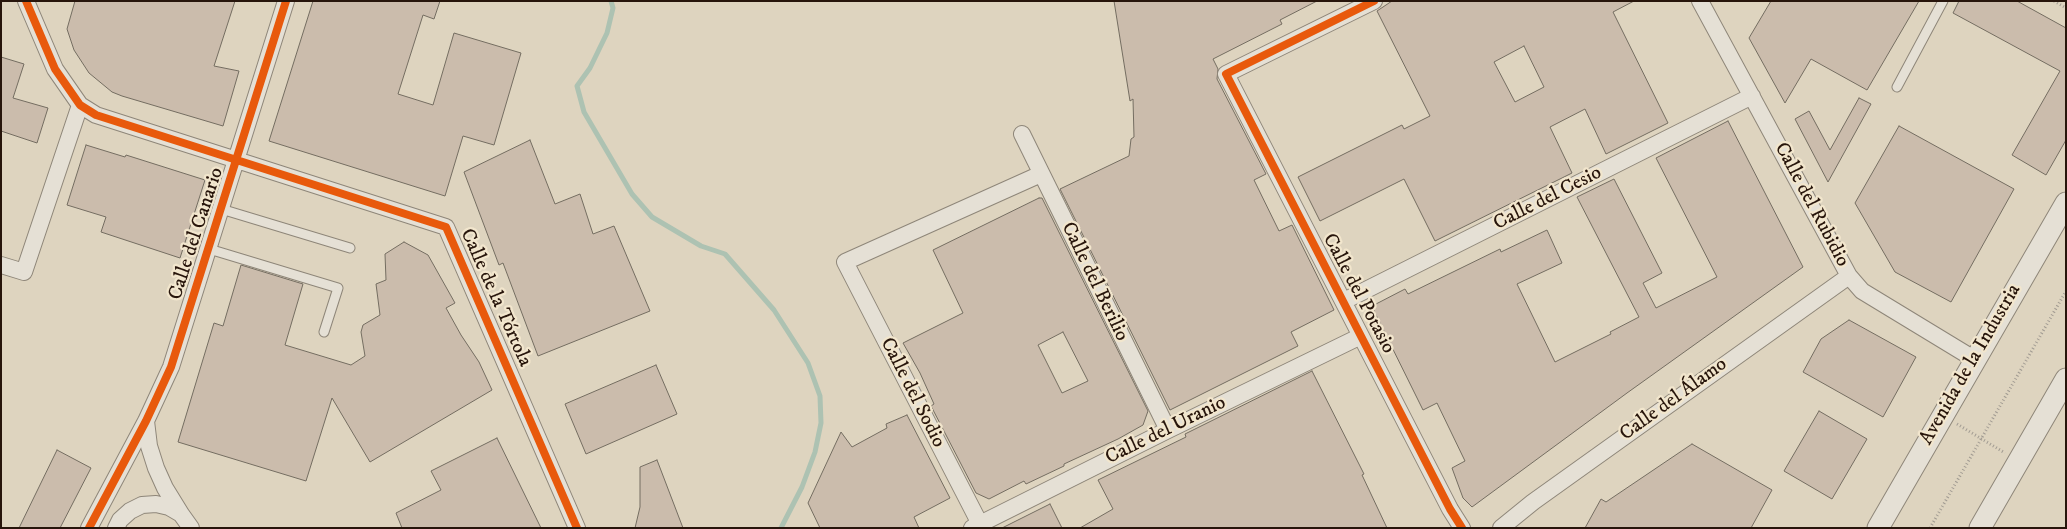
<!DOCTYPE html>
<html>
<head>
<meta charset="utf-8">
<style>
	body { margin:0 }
	#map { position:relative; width:2067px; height:529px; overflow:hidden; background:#ded4bf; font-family:"IM FELL DW Pica",serif }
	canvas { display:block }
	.frame { position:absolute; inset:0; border:2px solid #27150b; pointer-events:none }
</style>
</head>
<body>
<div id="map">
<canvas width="2067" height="529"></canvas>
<div class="frame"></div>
</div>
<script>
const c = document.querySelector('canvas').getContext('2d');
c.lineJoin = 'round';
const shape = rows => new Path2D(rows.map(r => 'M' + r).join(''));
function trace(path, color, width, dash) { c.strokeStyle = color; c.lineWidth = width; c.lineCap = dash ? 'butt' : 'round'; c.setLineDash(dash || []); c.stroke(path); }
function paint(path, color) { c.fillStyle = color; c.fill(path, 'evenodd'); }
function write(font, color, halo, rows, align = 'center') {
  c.font = font + ' "IM FELL DW Pica",serif'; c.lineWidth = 4.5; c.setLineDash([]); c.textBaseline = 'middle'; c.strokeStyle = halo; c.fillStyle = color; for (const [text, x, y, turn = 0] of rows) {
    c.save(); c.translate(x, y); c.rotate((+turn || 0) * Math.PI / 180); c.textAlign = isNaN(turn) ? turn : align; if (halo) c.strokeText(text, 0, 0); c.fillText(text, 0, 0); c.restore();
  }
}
trace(shape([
	[611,1,613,8,607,33,590,68,577,86,584,112,632,194,652,217,701,246,725,254,774,310,808,363,820,396,821,423,815,452,802,487,781,528]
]), '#adc2b2', 5);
const building = shape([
	[75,1,235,1,214,66,239,71,223,126,122,96,112,92,89,73,74,50,67,29,75,1],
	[313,1,440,1,434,19,423,15,398,94,433,105,454,33,521,53,494,145,463,136,445,196,269,141,313,1],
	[1114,1,1317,1,1280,20,1282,24,1213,59,1218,69,1217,79,1266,174,1254,180,1279,231,1292,225,1334,310,1291,332,1298,346,1170,410,1060,189,1129,156,1131,139,1134,137,1133,99,1130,101,1114,1],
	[1392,1,1634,1,1613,12,1668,123,1606,154,1585,109,1550,127,1572,173,1435,241,1404,179,1320,221,1298,177,1402,125,1404,129,1430,116,1377,11,1392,1],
	[1524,46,1544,87,1515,102,1494,62,1524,46],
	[1771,1,1919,1,1867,90,1811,59,1785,103,1749,38,1771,1],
	[1959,1,2017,1,2066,28,2066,140,2046,175,2012,155,2060,71,1953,13,1959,1],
	[1,57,24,64,13,98,48,108,37,143,1,131,1,57],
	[1859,98,1871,104,1828,182,1795,119,1809,111,1830,150,1859,98],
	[1728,121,1803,267,1627,393,1472,507,1463,498,1452,468,1465,461,1437,403,1423,410,1374,311,1376,304,1405,289,1408,294,1500,249,1501,252,1547,230,1562,263,1517,284,1555,362,1611,334,1610,332,1639,317,1577,197,1614,179,1662,273,1643,283,1656,308,1717,277,1656,158,1728,121],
	[1899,126,2014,189,1951,302,1895,272,1855,203,1899,126],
	[530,140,555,204,580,194,593,234,614,226,650,311,538,356,503,263,499,265,464,172,530,140],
	[86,145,125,157,126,155,205,180,180,258,101,232,106,217,67,205,86,145],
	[1039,198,1042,198,1148,411,1143,425,1118,439,1064,464,1064,466,1026,484,1024,481,989,499,976,493,931,406,934,404,920,373,903,343,963,313,933,250,1039,198],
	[1063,332,1088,381,1062,393,1038,345,1063,332],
	[404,242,428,255,455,303,446,308,461,335,479,362,492,390,370,462,332,398,306,481,178,442,214,323,223,326,241,265,303,284,285,345,351,365,365,356,361,332,363,325,380,315,376,284,386,280,385,254,404,242],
	[1849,320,1916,357,1883,417,1803,372,1821,339,1849,320],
	[656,365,677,414,586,454,565,404,656,365],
	[1312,371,1364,474,1362,475,1387,528,1080,528,1113,509,1098,480,1186,437,1185,434,1312,371],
	[1819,411,1867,439,1832,499,1784,471,1819,411],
	[907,415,950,498,914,517,919,528,820,528,808,503,841,432,852,447,887,428,886,424,907,415],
	[497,438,541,528,402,528,396,513,441,490,431,471,497,438],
	[1692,444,1772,490,1751,528,1585,528,1601,499,1606,502,1692,444],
	[57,450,91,468,60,528,19,528,57,450],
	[657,460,683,528,635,528,640,507,640,467,657,460],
	[1050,504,1062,528,1002,528,1050,504]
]);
paint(building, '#cbbcac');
trace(building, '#746d61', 1);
const service = shape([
	[1897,87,1943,1],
	[221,209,350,248],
	[209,249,338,288,324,332]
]);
const minor = shape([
	[26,1,55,69,80,105,96,115,446,227,577,528],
	[1374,1,1226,74,1450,509,1462,528],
	[1700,1,1849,276,1862,291,1974,359],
	[1022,134,1168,430],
	[1,265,24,272,80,105],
	[1344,301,1752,96],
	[146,421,149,446,156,468,165,488,181,514],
	[980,524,845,262,1041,174],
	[89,528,146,421,171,367,286,1],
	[116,528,120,520,130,511,142,505,156,504,169,507,181,514,191,528],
	[972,528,1168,430,1361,336],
	[1501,528,1533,502,1849,276]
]);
const tertiary = shape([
	[1878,528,2066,203],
	[1980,528,2066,379]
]);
trace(service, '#8e8679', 11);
trace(minor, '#8e8679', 18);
trace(tertiary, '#8e8679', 23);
trace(shape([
	[2054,1,2066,8],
	[1957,424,2005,453],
	[1930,528,2066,291]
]), '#a19b92', 3, [1, 2.5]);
trace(service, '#e5e0d5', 9);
trace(minor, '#e5e0d5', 16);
trace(tertiary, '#e5e0d5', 21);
trace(shape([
	[26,1,55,69,80,105,96,115,446,227,577,528],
	[1374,1,1226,74,1450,509,1462,528],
	[89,528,146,421,171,367,286,1]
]), '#e8590c', 8);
write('20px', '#27150b', '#f2e6cd', [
	["Calle del Cesio",1548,199,-27],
	["Calle del Rubidio",1811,205,62],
	["Calle del Canario",197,234,-72],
	["Calle del Berilio",1094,282,64],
	["Calle del Potasio",1358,294,62],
	["Calle de la Tórtola",495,298,66],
	["Avenida de la Industria",1971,365,-60],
	["Calle del Sodio",912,393,63],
	["Calle del Álamo",1674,400,-36],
	["Calle del Uranio",1166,431,-26]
]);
</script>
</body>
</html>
